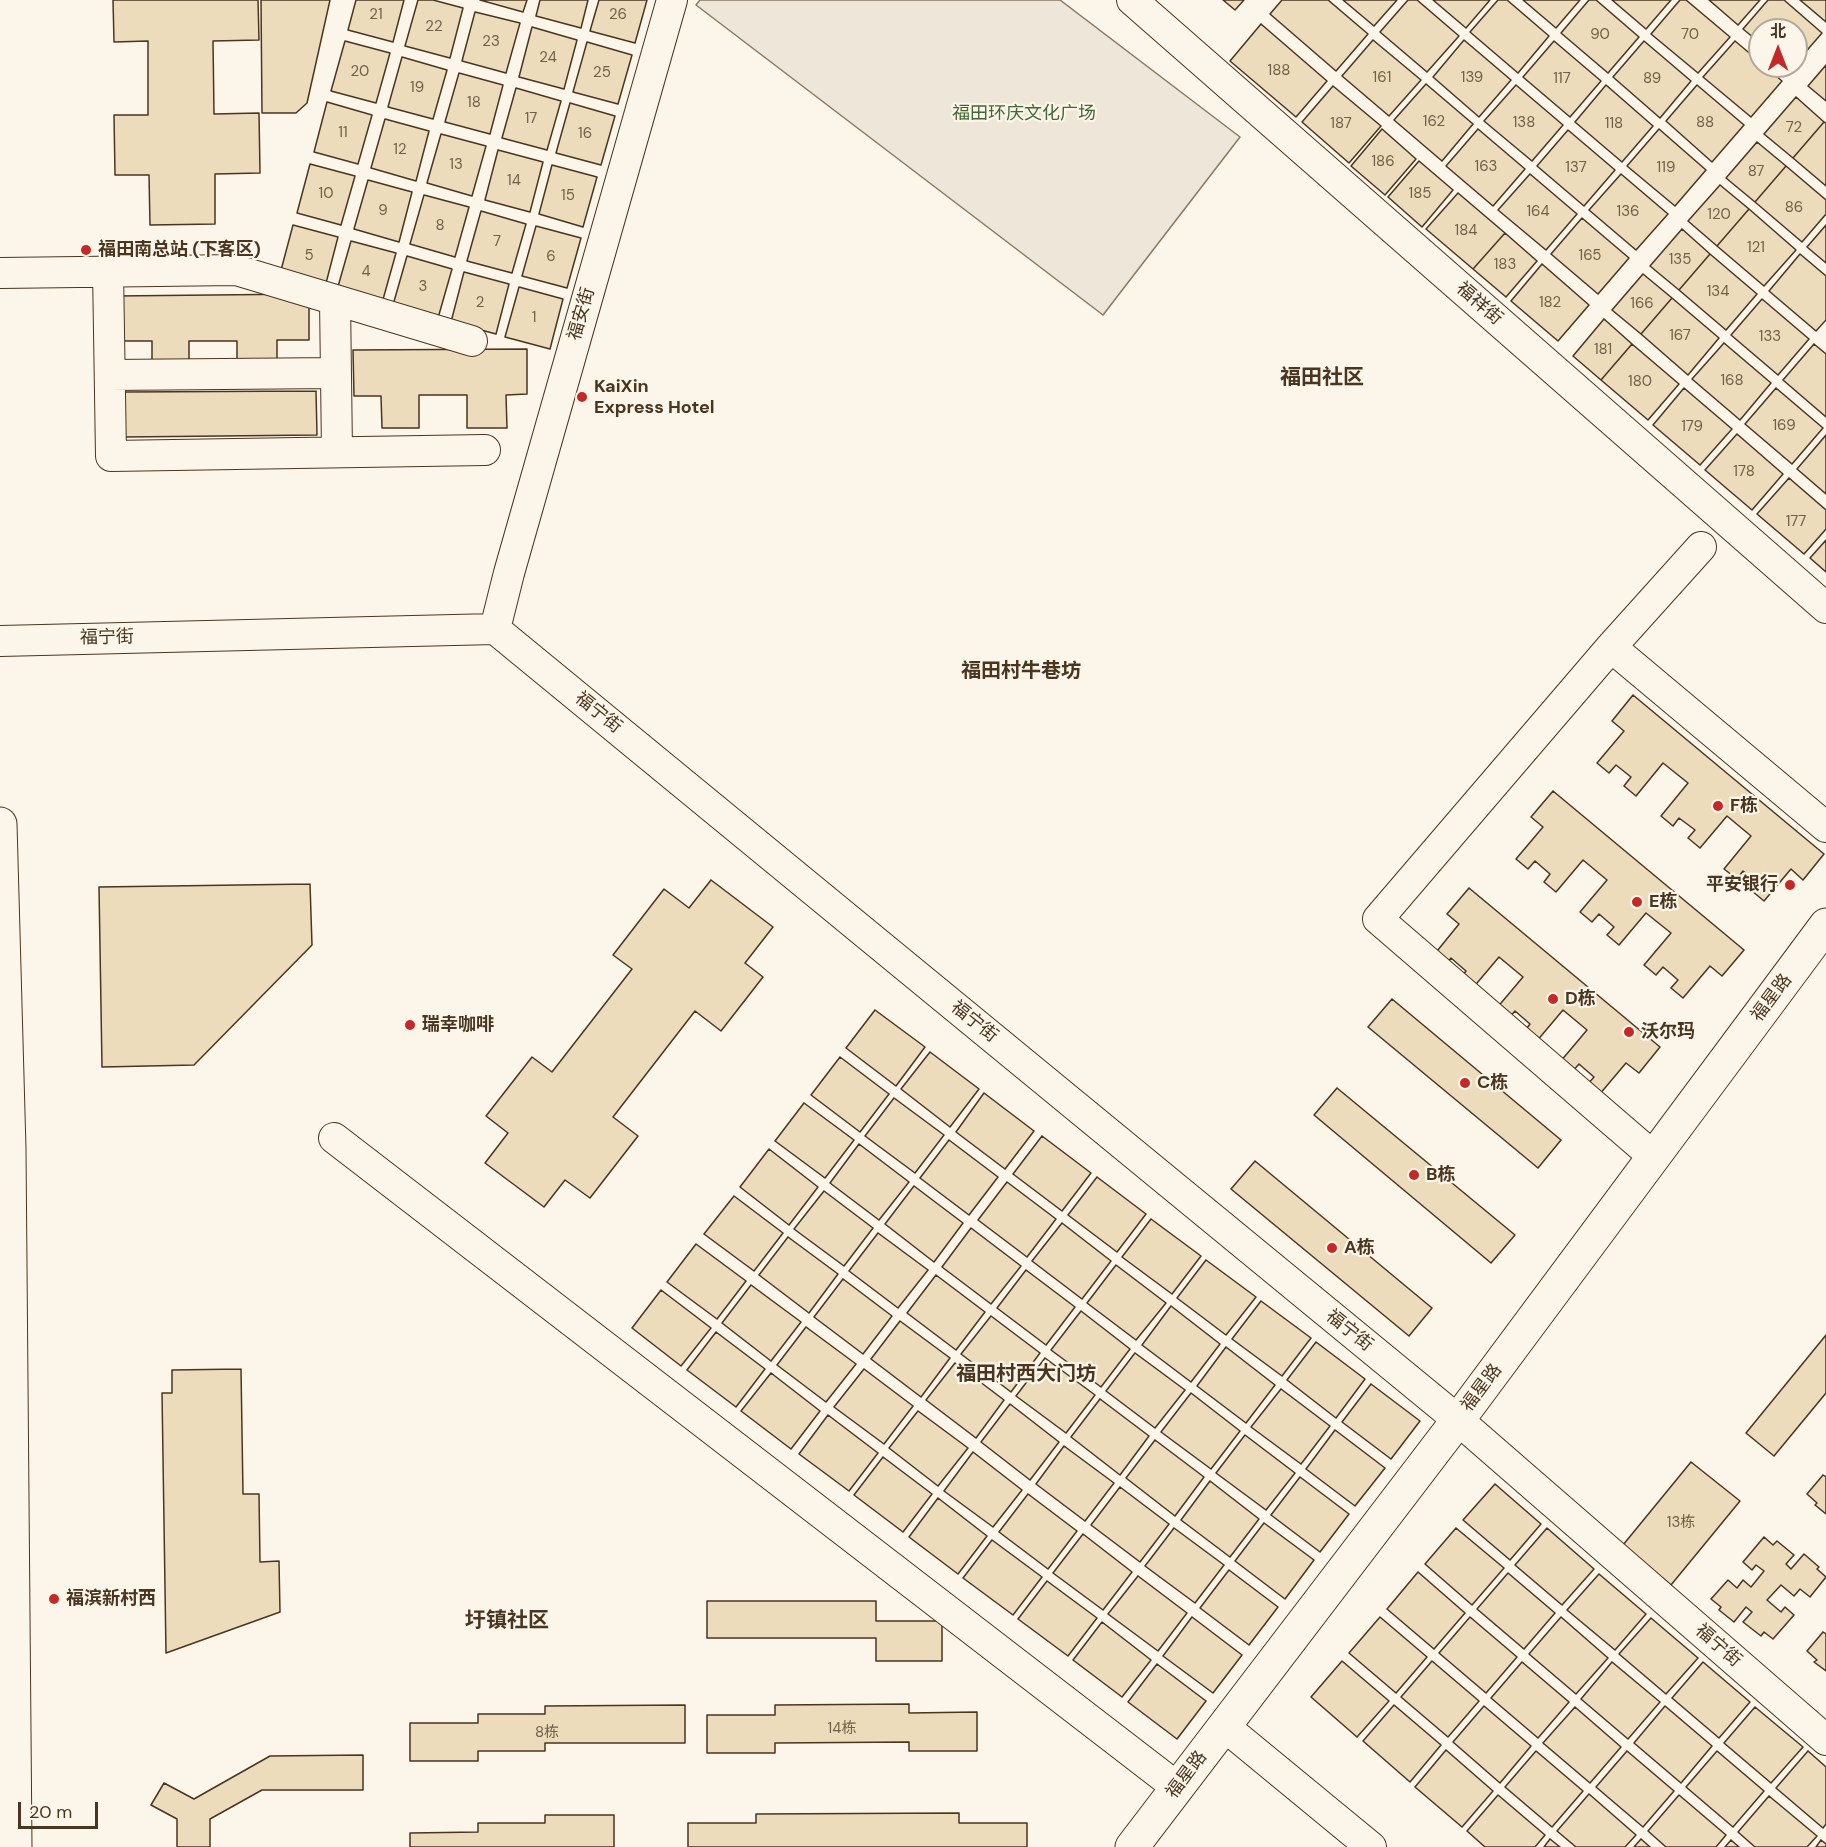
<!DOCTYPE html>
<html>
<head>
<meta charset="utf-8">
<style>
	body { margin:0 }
	#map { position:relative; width:1826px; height:1847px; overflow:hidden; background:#fbf6e9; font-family:"DM Sans","Noto Sans SC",sans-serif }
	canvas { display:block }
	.north { position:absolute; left:1748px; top:18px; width:60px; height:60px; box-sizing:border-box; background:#fbf6e9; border:2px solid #b4a999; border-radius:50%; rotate:0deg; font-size:16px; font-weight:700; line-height:24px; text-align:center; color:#4a3520 }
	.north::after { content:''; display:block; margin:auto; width:21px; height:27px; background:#c62828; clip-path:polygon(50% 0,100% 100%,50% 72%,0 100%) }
	.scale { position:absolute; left:18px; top:1802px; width:80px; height:27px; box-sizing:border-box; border:3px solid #4a3520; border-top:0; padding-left:8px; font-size:18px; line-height:21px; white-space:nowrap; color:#4a3520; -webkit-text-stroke:4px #fbf6e9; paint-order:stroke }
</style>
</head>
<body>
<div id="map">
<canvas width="1826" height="1847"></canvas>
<div class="north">北</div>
<div class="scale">20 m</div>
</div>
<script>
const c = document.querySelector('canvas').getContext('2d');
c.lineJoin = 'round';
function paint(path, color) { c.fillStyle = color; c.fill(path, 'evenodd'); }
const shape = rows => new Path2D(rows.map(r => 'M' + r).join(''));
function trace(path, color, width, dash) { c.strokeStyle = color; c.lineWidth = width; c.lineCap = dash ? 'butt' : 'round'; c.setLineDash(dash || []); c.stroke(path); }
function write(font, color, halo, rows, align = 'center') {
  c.font = font + ' "DM Sans","Noto Sans SC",sans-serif'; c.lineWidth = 4.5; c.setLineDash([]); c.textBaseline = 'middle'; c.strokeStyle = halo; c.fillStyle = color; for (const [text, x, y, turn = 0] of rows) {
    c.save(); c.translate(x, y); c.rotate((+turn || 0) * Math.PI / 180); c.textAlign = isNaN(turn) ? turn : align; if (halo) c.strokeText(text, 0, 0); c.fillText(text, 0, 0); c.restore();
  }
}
const green = shape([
	[700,0,1060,0,1240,137,1103,315,696,5,700,0]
]);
paint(green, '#ede6d9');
trace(green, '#887966', 1.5);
const building = shape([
	[113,0,258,0,259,40,213,41,214,114,259,113,260,173,215,174,215,224,150,225,149,175,115,175,114,115,148,115,148,41,114,42,113,0],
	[261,0,330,0,307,103,296,113,262,113,261,0],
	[356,0,404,0,393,42,348,30,356,0],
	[418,0,433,0,463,8,450,58,405,46,418,0],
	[480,0,527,0,523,12,480,0],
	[540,0,588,0,581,28,536,16,540,0],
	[599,0,647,0,635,43,590,31,599,0],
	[1223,0,1244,0,1235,10,1223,0],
	[1282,0,1328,0,1368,34,1336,71,1270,14,1282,0],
	[1343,0,1397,0,1374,26,1343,0],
	[1408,0,1417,0,1459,36,1427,72,1380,32,1408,0],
	[1433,0,1490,0,1466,28,1433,0],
	[1498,0,1507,0,1549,36,1518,73,1470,32,1498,0],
	[1523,0,1580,0,1556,28,1523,0],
	[1589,0,1596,0,1639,37,1608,73,1561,33,1589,0],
	[1612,0,1671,0,1646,29,1612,0],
	[1680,0,1686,0,1730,37,1698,73,1651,34,1680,0],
	[1709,0,1760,0,1738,25,1709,0],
	[1768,0,1784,0,1822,33,1796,63,1796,30,1760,30,1760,43,1743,29,1768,0],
	[1800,0,1826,0,1826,22,1800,0],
	[475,12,520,23,506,73,462,61,475,12],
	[1261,24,1327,81,1296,117,1230,61,1261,24],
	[532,27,577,40,564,89,519,77,532,27],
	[1373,40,1421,80,1389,116,1342,76,1373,40],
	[1464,40,1511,80,1479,117,1433,77,1464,40],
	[345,41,390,53,376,103,331,91,345,41],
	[1554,41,1601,81,1570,117,1523,77,1554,41],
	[1644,41,1691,81,1660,118,1613,77,1644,41],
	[1735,41,1760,62,1760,66,1764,66,1782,81,1751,117,1703,77,1735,41],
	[587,42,632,55,618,104,573,92,587,42],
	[402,57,447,70,433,119,388,107,402,57],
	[1826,65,1826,101,1808,86,1826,65],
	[459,73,503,85,490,134,445,122,459,73],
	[1426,84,1473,124,1442,161,1394,120,1426,84],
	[1516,85,1563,125,1532,161,1484,121,1516,85],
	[1606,85,1653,126,1622,162,1575,122,1606,85],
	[1697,85,1744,125,1712,162,1666,121,1697,85],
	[1333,86,1381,126,1349,163,1302,122,1333,86],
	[516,88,561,101,547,150,502,138,516,88],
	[1796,97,1824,122,1793,158,1764,134,1796,97],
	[327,102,372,115,358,164,314,152,327,102],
	[570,103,615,116,601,165,556,153,570,103],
	[385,119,429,131,416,181,371,168,385,119],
	[1824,122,1826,123,1826,186,1793,158,1824,122],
	[1382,129,1416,159,1385,195,1351,166,1382,129],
	[1478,129,1525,169,1493,206,1446,166,1478,129],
	[1659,129,1706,170,1675,206,1627,166,1659,129],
	[1568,130,1615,170,1584,206,1537,166,1568,130],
	[441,134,486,146,472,196,427,183,441,134],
	[1757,142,1786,166,1755,202,1726,178,1757,142],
	[498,150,543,162,530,212,485,200,498,150],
	[1419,161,1453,190,1422,227,1388,197,1419,161],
	[310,164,355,176,341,225,297,213,310,164],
	[552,165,597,177,583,227,539,214,552,165],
	[1786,166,1826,200,1826,214,1802,242,1755,202,1786,166],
	[1530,174,1577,214,1546,250,1498,210,1530,174],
	[1621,174,1668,214,1636,250,1589,210,1621,174],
	[368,180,412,192,399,242,354,229,368,180],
	[1720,185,1749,209,1717,246,1688,221,1720,185],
	[1458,193,1505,233,1473,269,1426,229,1458,193],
	[424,195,469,207,455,257,410,244,424,195],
	[1749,209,1796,250,1764,286,1717,246,1749,209],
	[481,211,526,224,512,273,467,261,481,211],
	[1582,218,1629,258,1598,294,1551,254,1582,218],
	[293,225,338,237,325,287,280,274,293,225],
	[1826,225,1826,263,1807,247,1826,225],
	[536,226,581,238,567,288,522,276,536,226],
	[1682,229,1710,254,1679,290,1650,266,1682,229],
	[1505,233,1537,261,1506,297,1473,269,1505,233],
	[351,241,396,253,382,303,337,290,351,241],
	[1710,254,1757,294,1726,330,1679,290,1710,254],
	[1800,254,1826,276,1826,320,1816,331,1769,291,1800,254],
	[407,256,452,269,438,318,393,305,407,256],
	[1542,264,1589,305,1558,341,1511,301,1542,264],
	[464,272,509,284,496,334,451,322,464,272],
	[1643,274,1672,298,1641,334,1612,310,1643,274],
	[519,287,563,299,550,349,505,337,519,287],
	[309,294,309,340,277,340,277,373,237,373,237,341,189,341,189,373,152,374,152,341,116,341,115,296,309,294],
	[1672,298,1719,338,1688,375,1641,334,1672,298],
	[1762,299,1809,339,1778,375,1731,335,1762,299],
	[1604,319,1632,344,1601,380,1573,356,1604,319],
	[1724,343,1771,383,1740,420,1692,379,1724,343],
	[1632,344,1679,384,1648,420,1601,380,1632,344],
	[1814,344,1826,354,1826,417,1783,380,1814,344],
	[527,349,527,394,506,395,507,428,467,428,467,395,419,395,419,428,382,428,381,396,354,396,353,350,527,349],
	[1684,388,1732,429,1700,465,1653,425,1684,388],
	[1776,388,1823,428,1792,464,1745,424,1776,388],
	[316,391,317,435,124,437,124,392,316,391],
	[1737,434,1783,474,1752,510,1705,470,1737,434],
	[1826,435,1826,494,1797,469,1826,435],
	[1789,478,1826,510,1826,529,1804,554,1757,514,1789,478],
	[1826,540,1826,572,1810,558,1826,540],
	[1633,695,1824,854,1803,880,1791,869,1764,901,1752,891,1759,883,1743,871,1737,879,1724,869,1751,836,1727,816,1700,848,1688,838,1695,830,1679,818,1673,826,1661,816,1688,783,1663,763,1636,796,1624,786,1631,777,1616,765,1609,773,1597,763,1624,731,1612,721,1633,695],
	[1553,791,1744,950,1722,976,1710,966,1683,998,1671,988,1678,980,1663,967,1656,975,1644,965,1671,933,1646,913,1619,945,1607,935,1614,927,1599,914,1592,922,1580,912,1607,880,1583,860,1556,892,1544,882,1550,874,1535,861,1528,869,1516,859,1543,827,1531,817,1553,791],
	[711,880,773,927,745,963,763,977,721,1031,695,1011,613,1117,638,1136,590,1198,565,1180,544,1207,485,1163,508,1133,486,1116,532,1057,552,1072,632,969,613,955,664,889,689,908,711,880],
	[310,884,312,945,194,1065,102,1067,99,887,310,884],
	[1469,888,1660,1047,1639,1073,1626,1063,1599,1095,1587,1085,1594,1077,1579,1064,1572,1072,1560,1062,1587,1030,1563,1010,1536,1042,1524,1032,1530,1024,1515,1011,1508,1019,1496,1009,1523,977,1499,957,1472,989,1460,979,1466,971,1451,958,1445,966,1433,956,1459,924,1447,914,1469,888],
	[1392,999,1561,1140,1538,1168,1368,1027,1392,999],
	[875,1010,925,1047,896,1086,846,1048,875,1010],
	[930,1052,979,1089,950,1127,901,1089,930,1052],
	[840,1057,889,1094,860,1132,811,1095,840,1057],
	[1337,1088,1515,1235,1491,1263,1314,1115,1337,1088],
	[984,1093,1034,1131,1005,1169,956,1132,984,1093],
	[894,1098,944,1135,915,1173,865,1136,894,1098],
	[804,1103,854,1140,825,1178,775,1141,804,1103],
	[1042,1136,1091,1173,1062,1211,1013,1174,1042,1136],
	[949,1140,998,1177,969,1215,920,1178,949,1140],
	[859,1144,909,1182,879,1220,830,1183,859,1144],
	[769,1149,818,1187,789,1225,740,1187,769,1149],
	[1255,1161,1432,1308,1409,1336,1231,1189,1255,1161],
	[1097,1177,1146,1214,1117,1252,1068,1215,1097,1177],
	[1007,1182,1056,1219,1027,1257,978,1220,1007,1182],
	[914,1186,963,1223,934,1262,885,1224,914,1186],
	[824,1191,873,1228,844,1266,794,1229,824,1191],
	[734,1196,783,1233,754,1271,704,1234,734,1196],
	[1151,1219,1201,1256,1172,1294,1122,1257,1151,1219],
	[1062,1223,1111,1261,1082,1299,1032,1261,1062,1223],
	[971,1228,1021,1266,991,1304,942,1267,971,1228],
	[878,1233,928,1270,898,1308,849,1271,878,1233],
	[788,1237,838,1274,809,1313,759,1275,788,1237],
	[696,1244,746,1281,717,1319,667,1282,696,1244],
	[1206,1260,1256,1297,1226,1335,1177,1298,1206,1260],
	[1116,1265,1166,1303,1136,1340,1087,1303,1116,1265],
	[1026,1270,1075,1307,1046,1345,997,1308,1026,1270],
	[936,1275,985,1312,956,1350,907,1313,936,1275],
	[843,1279,892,1316,863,1354,814,1317,843,1279],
	[751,1285,801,1322,771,1361,722,1323,751,1285],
	[661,1290,711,1328,681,1366,632,1328,661,1290],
	[1261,1301,1311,1338,1282,1376,1232,1339,1261,1301],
	[1171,1306,1220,1344,1191,1382,1142,1345,1171,1306],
	[1081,1311,1130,1349,1101,1387,1051,1350,1081,1311],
	[991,1316,1040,1353,1011,1392,961,1354,991,1316],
	[900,1321,950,1358,921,1397,871,1359,900,1321],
	[806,1327,856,1364,826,1402,777,1365,806,1327],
	[716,1332,765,1369,736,1407,687,1370,716,1332],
	[1826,1335,1826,1393,1774,1456,1746,1433,1826,1335],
	[1316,1342,1365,1379,1336,1418,1287,1380,1316,1342],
	[1226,1347,1275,1385,1246,1423,1197,1386,1226,1347],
	[1135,1353,1185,1390,1155,1428,1106,1391,1135,1353],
	[1045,1358,1095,1395,1066,1433,1016,1396,1045,1358],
	[955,1363,1004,1400,976,1438,926,1400,955,1363],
	[241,1369,243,1494,259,1494,260,1562,279,1561,280,1612,166,1653,162,1393,172,1393,172,1370,241,1369],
	[864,1369,913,1406,884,1444,834,1407,864,1369],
	[771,1373,820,1411,791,1449,741,1411,771,1373],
	[1371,1384,1420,1421,1391,1459,1342,1422,1371,1384],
	[1281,1389,1330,1426,1301,1464,1251,1427,1281,1389],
	[1191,1393,1240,1431,1211,1469,1161,1432,1191,1393],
	[1100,1399,1149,1436,1120,1475,1071,1437,1100,1399],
	[1010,1404,1059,1442,1030,1480,981,1442,1010,1404],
	[918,1411,968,1448,938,1486,889,1448,918,1411],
	[828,1415,878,1453,849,1491,799,1454,828,1415],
	[1335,1430,1385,1468,1355,1506,1306,1469,1335,1430],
	[1245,1435,1295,1473,1266,1510,1216,1473,1245,1435],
	[1155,1440,1204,1477,1175,1516,1126,1478,1155,1440],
	[1064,1446,1114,1483,1085,1521,1036,1484,1064,1446],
	[973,1452,1022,1490,993,1527,944,1491,973,1452],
	[883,1457,932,1494,903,1532,854,1495,883,1457],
	[1691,1462,1740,1501,1671,1585,1623,1545,1691,1462],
	[1823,1475,1826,1477,1826,1514,1815,1505,1817,1503,1807,1494,1823,1475],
	[1300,1477,1349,1514,1320,1552,1271,1515,1300,1477],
	[1210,1481,1259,1519,1230,1557,1181,1520,1210,1481],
	[1495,1484,1541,1524,1510,1560,1463,1520,1495,1484],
	[1120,1487,1169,1524,1140,1562,1091,1525,1120,1487],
	[1028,1494,1077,1531,1048,1569,999,1532,1028,1494],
	[938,1498,987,1536,958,1574,909,1537,938,1498],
	[1264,1523,1314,1560,1285,1599,1235,1561,1264,1523],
	[1174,1528,1224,1565,1195,1603,1145,1566,1174,1528],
	[1456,1528,1504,1568,1472,1605,1425,1564,1456,1528],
	[1547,1528,1594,1569,1562,1605,1515,1565,1547,1528],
	[1083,1534,1132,1572,1103,1610,1053,1573,1083,1534],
	[1764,1537,1773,1545,1777,1541,1794,1555,1786,1564,1791,1569,1804,1554,1819,1567,1817,1569,1826,1577,1810,1597,1800,1589,1794,1596,1781,1585,1767,1600,1781,1612,1785,1607,1794,1615,1773,1639,1764,1632,1761,1636,1743,1622,1752,1612,1746,1607,1734,1622,1719,1610,1721,1607,1711,1599,1728,1580,1737,1588,1743,1580,1751,1587,1764,1571,1756,1565,1752,1570,1743,1562,1764,1537],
	[992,1540,1042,1577,1013,1615,963,1578,992,1540],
	[1229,1570,1278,1607,1249,1645,1200,1608,1229,1570],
	[1418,1572,1465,1613,1434,1649,1387,1609,1418,1572],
	[1508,1573,1555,1613,1524,1649,1477,1609,1508,1573],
	[1599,1574,1646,1614,1615,1650,1567,1610,1599,1574],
	[1138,1576,1187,1613,1158,1651,1108,1614,1138,1576],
	[1047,1581,1097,1618,1068,1656,1018,1619,1047,1581],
	[707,1601,876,1601,876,1621,942,1621,942,1661,876,1661,876,1638,707,1638,707,1601],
	[1192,1617,1242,1655,1213,1693,1163,1656,1192,1617],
	[1380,1617,1427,1657,1396,1693,1349,1653,1380,1617],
	[1470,1617,1517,1657,1486,1693,1439,1653,1470,1617],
	[1561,1617,1608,1658,1576,1694,1529,1654,1561,1617],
	[1651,1618,1698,1658,1666,1694,1619,1654,1651,1618],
	[1102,1622,1151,1660,1122,1697,1073,1660,1102,1622],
	[1823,1632,1826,1634,1826,1671,1814,1662,1817,1660,1807,1651,1823,1632],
	[1342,1661,1389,1701,1357,1737,1311,1697,1342,1661],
	[1432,1661,1479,1701,1448,1737,1401,1697,1432,1661],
	[1522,1662,1569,1702,1538,1738,1491,1698,1522,1662],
	[1612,1662,1660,1702,1628,1739,1581,1699,1612,1662],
	[1703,1662,1750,1702,1719,1738,1672,1698,1703,1662],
	[1157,1664,1206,1701,1177,1739,1128,1702,1157,1664],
	[909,1704,909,1713,977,1712,977,1751,909,1751,909,1742,775,1743,775,1753,707,1753,707,1715,775,1715,775,1705,909,1704],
	[685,1705,685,1743,545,1743,545,1751,478,1751,478,1761,410,1761,410,1723,478,1723,478,1714,545,1714,545,1706,685,1705],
	[1394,1705,1441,1745,1410,1782,1363,1741,1394,1705],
	[1484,1706,1531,1746,1500,1783,1453,1742,1484,1706],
	[1665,1706,1712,1746,1681,1783,1634,1743,1665,1706],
	[1575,1707,1621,1747,1590,1783,1543,1743,1575,1707],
	[1755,1707,1803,1747,1771,1783,1724,1743,1755,1707],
	[1446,1750,1493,1791,1462,1827,1415,1787,1446,1750],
	[1536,1751,1583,1791,1552,1827,1505,1787,1536,1751],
	[1627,1751,1674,1791,1643,1827,1596,1787,1627,1751],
	[1717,1751,1764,1791,1733,1827,1686,1787,1717,1751],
	[1808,1751,1826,1767,1826,1824,1823,1828,1776,1788,1808,1751],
	[363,1755,363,1790,262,1790,210,1819,210,1847,177,1847,177,1819,151,1805,164,1783,194,1799,270,1756,363,1755],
	[1589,1794,1636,1835,1625,1847,1576,1847,1557,1831,1589,1794],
	[1498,1795,1545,1835,1535,1847,1485,1847,1467,1831,1498,1795],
	[1679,1795,1726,1835,1716,1847,1666,1847,1648,1831,1679,1795],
	[1769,1796,1817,1836,1807,1847,1755,1847,1738,1832,1769,1796],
	[959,1813,959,1823,1027,1823,1027,1847,688,1847,688,1823,756,1823,756,1814,959,1813],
	[545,1815,614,1815,614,1847,410,1847,410,1833,478,1832,478,1823,545,1823,545,1815],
	[1550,1839,1560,1847,1544,1847,1550,1839],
	[1641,1839,1650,1847,1634,1847,1641,1839],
	[1731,1840,1739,1847,1725,1847,1731,1840],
	[1821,1840,1826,1844,1826,1847,1816,1847,1821,1840]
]);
paint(building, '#ecdcbc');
trace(building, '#4a3520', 1.5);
const minor = shape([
	[1132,0,1826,608],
	[108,270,111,456,485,450],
	[0,273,236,270,472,341],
	[335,300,337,452],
	[110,375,336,373],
	[495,629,509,573,672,0],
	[0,641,495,629,1458,1420,1826,1740],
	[1611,647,1826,827],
	[334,1138,1178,1788],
	[1654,1157,1378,919,1611,647,1701,547],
	[1224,1726,1371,1847]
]);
const major = shape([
	[0,824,9,1149,15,1847],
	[1132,1847,1458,1420,1826,925]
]);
trace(minor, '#4a3520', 32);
trace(major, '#4a3520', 35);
trace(minor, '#fbf6e9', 30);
trace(major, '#fbf6e9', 33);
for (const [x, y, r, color] of [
	[86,250,6,"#c62828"],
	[582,397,6,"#c62828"],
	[1718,806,6,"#c62828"],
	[1790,885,6,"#c62828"],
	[1637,902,6,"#c62828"],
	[1553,999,6,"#c62828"],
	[410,1025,6,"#c62828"],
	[1629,1032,6,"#c62828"],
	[1465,1083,6,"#c62828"],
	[1414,1175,6,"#c62828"],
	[1332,1248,6,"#c62828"],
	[54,1599,6,"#c62828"]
]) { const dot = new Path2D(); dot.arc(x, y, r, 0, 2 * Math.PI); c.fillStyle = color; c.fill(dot); trace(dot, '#fbf6e9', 2); }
write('15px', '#725f47', null, [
	["21",376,15],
	["26",618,15],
	["22",434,27],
	["90",1600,35],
	["70",1690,35],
	["23",491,42],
	["24",548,58],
	["188",1279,71],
	["20",360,72],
	["25",602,73],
	["161",1382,78],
	["139",1472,78],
	["117",1562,79],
	["89",1652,79],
	["19",417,88],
	["18",474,103],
	["17",531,119],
	["162",1434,122],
	["138",1524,123],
	["88",1705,123],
	["187",1341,124],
	["118",1614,124],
	["72",1794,128],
	["11",343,133],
	["16",585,134],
	["12",400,150],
	["186",1383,162],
	["13",456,165],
	["163",1486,167],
	["137",1576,168],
	["119",1666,168],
	["87",1756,172],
	["14",514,181],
	["10",326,194],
	["185",1420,194],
	["15",568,196],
	["86",1794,208],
	["9",383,211],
	["164",1538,212],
	["136",1628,212],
	["120",1719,215],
	["8",440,226],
	["184",1466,231],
	["7",497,242],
	["121",1756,248],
	["5",309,256],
	["165",1590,256],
	["6",551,257],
	["135",1680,260],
	["183",1505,265],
	["4",366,272],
	["3",423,287],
	["134",1718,292],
	["2",480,303],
	["182",1550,303],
	["166",1642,304],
	["1",534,318],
	["167",1680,336],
	["133",1770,337],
	["181",1603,350],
	["168",1732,381],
	["180",1640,382],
	["169",1784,426],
	["179",1692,427],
	["178",1744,472],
	["177",1796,522],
	["13栋",1681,1523],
	["14栋",842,1729],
	["8栋",547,1733]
]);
write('18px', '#436837', '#fbf6e9', [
	["福田环庆文化广场",1024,114]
]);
write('bold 18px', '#4a3520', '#fbf6e9', [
	["福田南总站 (下客区)",98,250],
	["KaiXin",594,387],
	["Express Hotel",594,408],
	["F栋",1730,806],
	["平安银行",1778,885,"right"],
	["E栋",1649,902],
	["D栋",1565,999],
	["瑞幸咖啡",422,1025],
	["沃尔玛",1641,1032],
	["C栋",1477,1083],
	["B栋",1426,1175],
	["A栋",1344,1248],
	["福滨新村西",66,1599]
], 'left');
write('18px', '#4a3520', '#fbf6e9', [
	["福祥街",1479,304,41],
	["福安街",582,314,-74],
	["福宁街",107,638,-1],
	["福宁街",598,713,39],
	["福星路",1772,998,-53],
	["福宁街",974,1022,39],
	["福宁街",1349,1331,39],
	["福星路",1482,1388,-53],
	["福宁街",1718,1646,41],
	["福星路",1187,1775,-53]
]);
write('bold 20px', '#4a3520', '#fbf6e9', [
	["福田村牛巷坊",1021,672],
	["福田村西大门坊",1026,1375]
]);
write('bold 21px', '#4a3520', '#fbf6e9', [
	["福田社区",1322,378],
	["圩镇社区",507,1621]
]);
</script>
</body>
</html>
